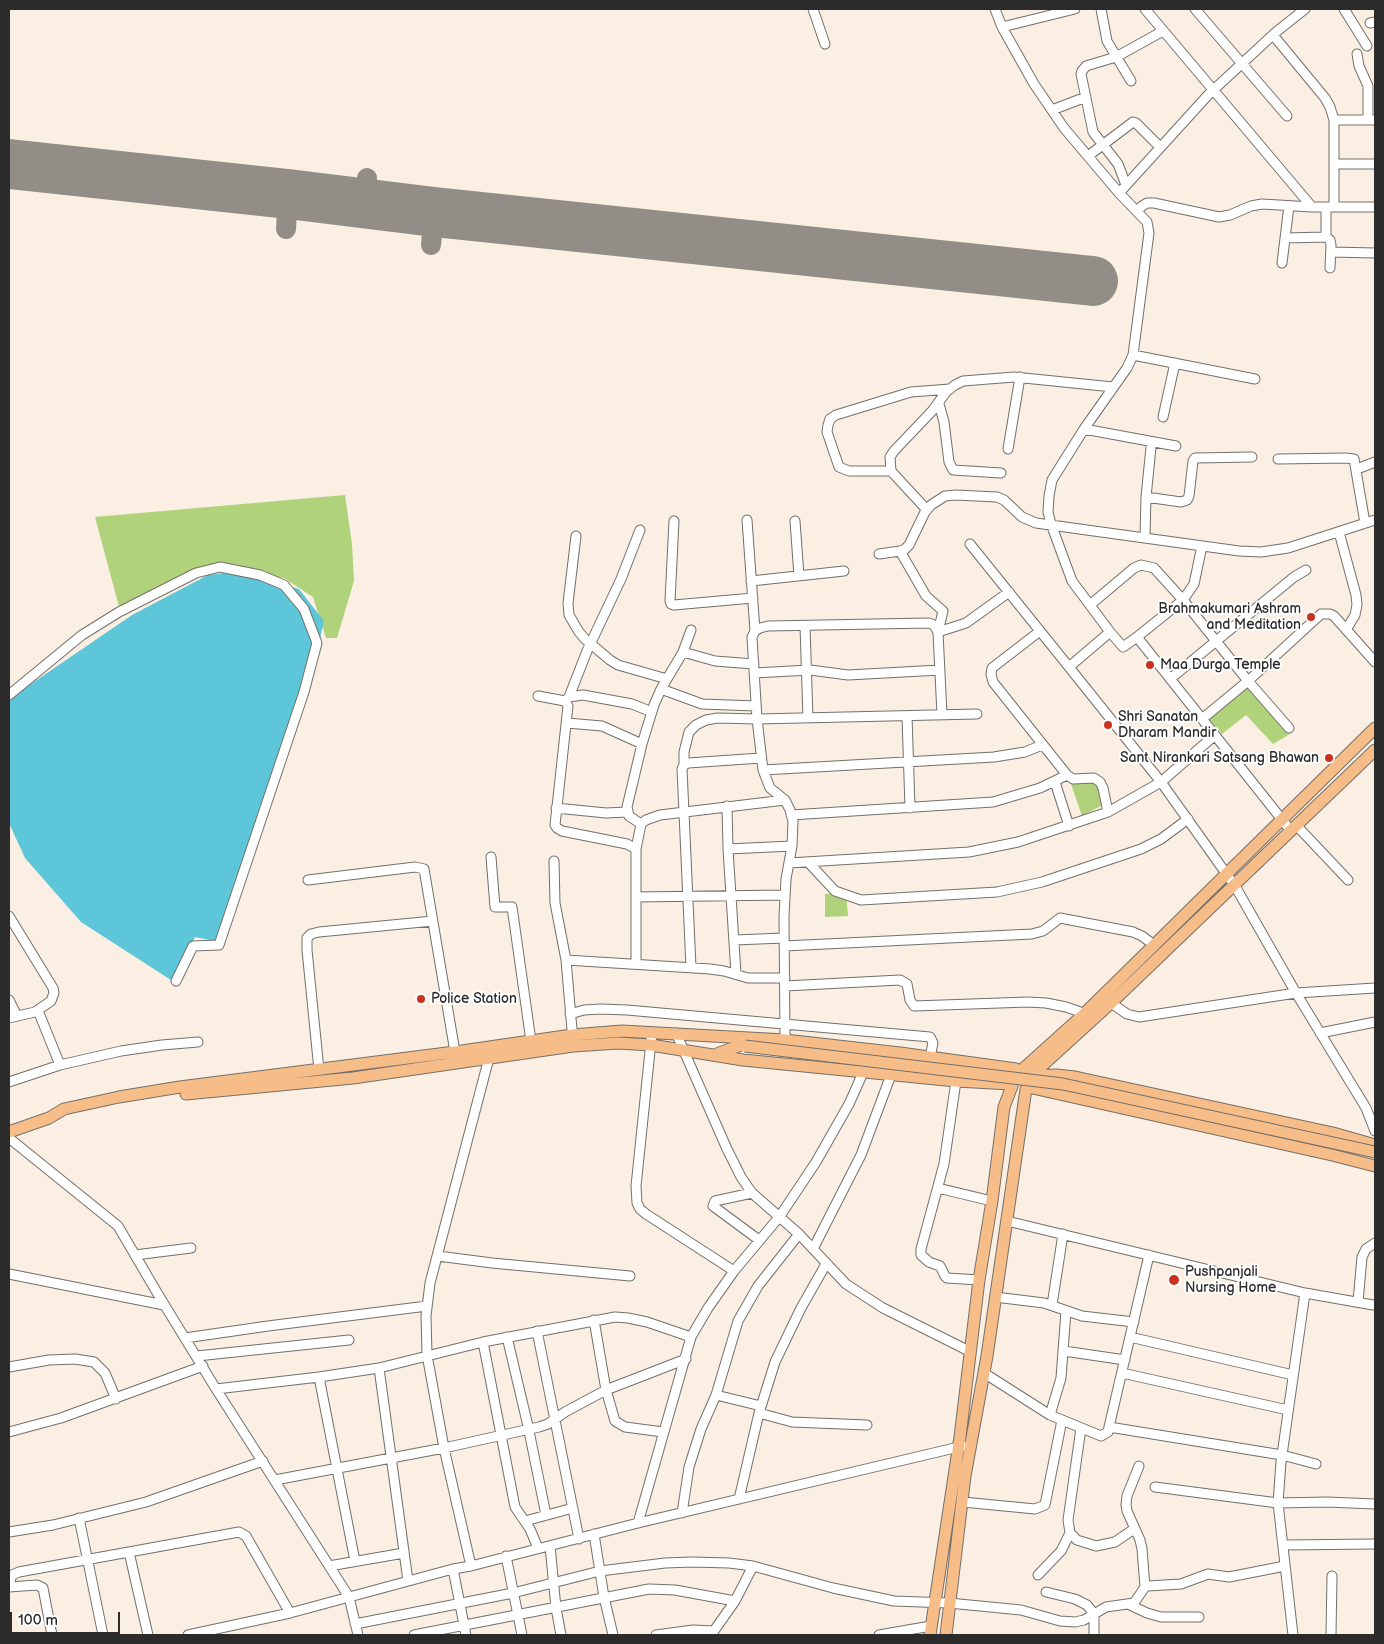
<!DOCTYPE html>
<html>
<head>
<meta charset="utf-8">
<style>
	body { margin:0 }
	#map { position:relative; width:1384px; height:1644px; overflow:hidden; background:#faefe2; font-family:"Balsamiq Sans",sans-serif }
	canvas { display:block }
	.frame { position:absolute; inset:0; border:10px solid #2b2b2b; pointer-events:none }
	.scale { position:absolute; left:10px; top:1612px; width:110px; height:22px; box-sizing:border-box; border:2px solid #2b2b2b; border-top:0; padding-left:6px; font-size:15px; line-height:18px; white-space:nowrap; color:#2b2b2b; -webkit-text-stroke:4px #fff; paint-order:stroke }
</style>
</head>
<body>
<div id="map">
<canvas width="1384" height="1644"></canvas>
<div class="frame"></div>
<div class="scale">100 m</div>
</div>
<script>
const c = document.querySelector('canvas').getContext('2d');
c.lineJoin = 'round';
function paint(path, color) { c.fillStyle = color; c.fill(path, 'evenodd'); }
const shape = rows => new Path2D(rows.map(r => 'M' + r).join(''));
function trace(path, color, width, dash) { c.strokeStyle = color; c.lineWidth = width; c.lineCap = dash ? 'butt' : 'round'; c.setLineDash(dash || []); c.stroke(path); }
function write(font, color, halo, rows, align = 'center') {
  c.font = font + ' "Balsamiq Sans",sans-serif'; c.lineWidth = 4; c.setLineDash([]); c.textBaseline = 'middle'; c.strokeStyle = halo; c.fillStyle = color; for (const [text, x, y, turn = 0] of rows) {
    c.save(); c.translate(x, y); c.rotate((+turn || 0) * Math.PI / 180); c.textAlign = isNaN(turn) ? turn : align; if (halo) c.strokeText(text, 0, 0); c.fillText(text, 0, 0); c.restore();
  }
}
paint(shape([
	[345,495,352,544,354,581,337,638,326,638,313,597,284,578,211,570,121,614,95,517],
	[1247,687,1290,734,1273,744,1246,715,1222,734,1209,719],
	[1100,779,1108,802,1082,816,1071,784],
	[846,893,848,916,825,917,825,894]
]), '#afd27b');
paint(shape([
	[239,571,299,589,324,621,309,686,219,942,195,937,174,982,81,922,25,858,9,823,9,699,132,615,208,575]
]), '#5dc6d9');
trace(shape([
	[366,204,367,178],
	[286,229,288,194],
	[431,245,434,212]
]), '#928d86', 20);
trace(shape([
	[9,164,288,194,434,212,1093,281]
]), '#928d86', 50);
const minor = shape([
	[813,9,825,44],
	[995,9,1002,27,1034,84,1064,128,1119,193,1147,222,1149,233,1133,355,1127,368,1084,429,1052,480,1049,496,1048,512,1051,524,1072,581,1110,632,1069,667,1161,782,1235,886,1296,993,1366,1108,1375,1131],
	[1101,9,1107,41,1131,81],
	[1145,9,1312,207],
	[1195,9,1287,116],
	[1344,9,1367,46],
	[1370,23,1375,22],
	[1002,27,1075,9],
	[1273,35,1325,98,1330,107,1334,120,1334,207],
	[1357,54,1359,66,1368,86,1368,120],
	[1052,110,1086,97],
	[1334,120,1375,120],
	[1088,156,1133,122,1136,123,1160,147],
	[1334,164,1375,164],
	[1126,185,1118,164,1093,132,1081,74,1082,71,1086,66,1116,57,1163,31],
	[1119,193,1209,94,1276,32,1305,9],
	[1326,207,1326,237],
	[1137,211,1142,206,1147,203,1154,203,1219,217,1230,215,1251,206,1262,204,1312,207,1375,207],
	[1285,238,1326,237,1330,240,1331,245,1330,268],
	[1331,252,1375,253],
	[1282,263,1289,206],
	[1133,355,1255,379],
	[939,404,944,422,949,462,953,470,1001,473],
	[1163,417,1175,363],
	[1084,429,1176,446],
	[1008,449,1020,377],
	[1278,459,1346,458,1354,459,1365,523],
	[1357,469,1375,462],
	[891,471,849,471,839,467,827,432,828,425,830,419,836,415,911,392,950,389],
	[1146,497,1181,502,1187,500,1189,496,1193,461,1195,458,1252,457],
	[927,510,891,471,890,457,894,451,933,410,946,392,955,385,963,381,1014,377,1113,387],
	[747,520,755,631],
	[674,521,670,601,671,604,674,605,753,598],
	[795,521,799,576],
	[1339,532,1356,595,1357,605,1355,615,1346,630],
	[576,536,568,603,569,615,579,632,585,639,610,660,618,665,667,679],
	[1145,537,1146,497,1151,447],
	[970,544,1069,667],
	[900,551,926,596,943,611,938,632,966,623,1009,592],
	[879,554,900,551,905,549,909,545,925,512,931,505,945,496,956,495,997,497,1004,500,1022,517,1036,523,1239,551,1261,552,1288,548,1375,520],
	[751,581,844,571],
	[1090,605,1134,568,1141,565,1154,568,1183,600,1194,584,1202,546],
	[805,626,808,718],
	[1040,631,992,668,991,674,993,682,1067,775,1073,779,1094,778,1100,782,1103,788,1108,812],
	[1110,632,1123,647,1137,637,1291,831],
	[1137,637,1183,600,1248,681,1289,728],
	[683,652,715,661,754,664],
	[754,673,810,670,848,675,940,670],
	[1170,679,1294,577,1306,570],
	[661,689,702,704,756,706],
	[9,695,82,635,119,612,196,573,220,567,260,575,284,585,304,609,317,643,304,692,219,945,193,946,176,981],
	[538,696,565,701,568,706,555,825,557,828,562,831,627,844,636,849,636,964],
	[569,697,587,651,621,579,640,530],
	[566,700,569,697,583,695,632,704,652,712],
	[907,716,910,808],
	[1202,719,1248,681,1321,614,1330,614,1334,616,1375,662],
	[567,723,602,726,642,744],
	[684,765,684,752,689,732,696,725,706,720,718,718,757,719,977,714],
	[763,770,994,757,1025,752,1042,745],
	[1055,782,1069,826],
	[727,806,728,849,736,974],
	[556,808,606,813,627,812],
	[791,815,993,802,1040,788,1067,775],
	[641,824,629,816,627,807,642,744,654,705,661,689,683,652,691,630],
	[1297,826,1348,880],
	[636,849,641,824,646,820,660,815,785,800],
	[728,849,792,846],
	[491,857,495,907,512,907,531,1041],
	[554,861,555,903,566,960,573,1041],
	[808,862,835,891,861,900,997,892,1042,882,1141,849,1161,839,1188,819],
	[789,863,969,852,1018,842,1108,812,1161,782,1215,735],
	[308,880,415,867,424,869,455,1052],
	[636,897,785,895],
	[9,916,53,988,54,993,51,1001,35,1012],
	[734,940,784,938],
	[784,946,1032,934,1043,931,1060,918,1133,932,1142,936,1154,945],
	[566,960,710,969,724,971,748,978,785,978],
	[691,967,682,769,684,765,688,763,761,758],
	[785,986,900,980,907,984,910,1000,914,1006,1028,1002,1046,1003,1066,1007,1089,1015],
	[9,1000,17,1016],
	[1111,1003,1127,1014,1139,1017,1296,993,1375,988],
	[570,1014,584,1010,601,1009,627,1010,930,1037,933,1043,930,1057],
	[9,1018,35,1012,39,1013,60,1065],
	[652,1032,636,1186,637,1203,640,1209,646,1214,734,1271],
	[676,1033,727,1149,741,1177,752,1193,799,1234,846,1284,883,1308,971,1352],
	[1320,1033,1375,1022],
	[785,1040,784,917,786,879,792,846,793,821,790,810,785,800,770,788,763,770,757,719,752,637,755,631,760,628,768,626,929,623,934,625,938,632,942,715],
	[319,1070,307,950,307,938,311,934,319,932,433,921],
	[956,1081,944,1164,921,1249,921,1255,929,1262,940,1266,945,1276,947,1278,979,1280],
	[9,1082,60,1065,121,1051,162,1045,198,1042],
	[9,1138,118,1226,159,1296,216,1389,349,1597,358,1635],
	[938,1188,992,1201],
	[752,1193,715,1201,713,1206,759,1240],
	[1007,1221,1305,1293,1281,1462,1278,1503,1293,1635],
	[813,1249,861,1155,891,1075],
	[135,1255,191,1248],
	[1149,1255,1109,1427,1282,1455,1316,1464],
	[438,1256,492,1263,630,1276],
	[9,1274,164,1305],
	[1305,1293,1373,1305],
	[995,1297,1044,1303,1082,1316,1134,1322],
	[1358,1302,1362,1257,1366,1249,1375,1243],
	[1052,1305,1063,1234],
	[594,1320,606,1390,615,1421,625,1427,663,1432],
	[537,1331,579,1539],
	[507,1337,528,1426,546,1515],
	[1130,1337,1293,1375],
	[185,1338,268,1326,427,1306],
	[483,1342,515,1507,530,1529,538,1548],
	[1064,1351,1125,1360],
	[197,1356,349,1340],
	[9,1367,49,1360,75,1359,94,1362,105,1373,116,1399],
	[379,1368,408,1581],
	[984,1373,1050,1415,1101,1436,1108,1432,1109,1427],
	[1122,1373,1288,1410],
	[319,1377,355,1561],
	[216,1389,319,1377,379,1368,483,1342,615,1317,628,1318,647,1322,691,1337],
	[716,1395,761,1406],
	[759,1413,792,1422,867,1425],
	[1050,1415,1061,1378,1066,1311],
	[1081,1428,1068,1520,1070,1533,1077,1540,1096,1546,1115,1542,1134,1529],
	[9,1432,61,1418,203,1366],
	[1139,1466,1127,1496,1126,1505,1127,1511,1140,1540,1142,1549,1145,1587],
	[275,1480,444,1448,539,1427,548,1424,565,1412,606,1390,686,1359],
	[1155,1487,1278,1503,1327,1502,1375,1504],
	[739,1499,759,1413,775,1362,801,1308,826,1264],
	[963,1502,1035,1509,1045,1505,1062,1420],
	[682,1513,689,1467,701,1429,716,1395,738,1321,758,1286,799,1234],
	[79,1518,103,1635],
	[525,1521,573,1508],
	[638,1523,691,1337,708,1308,734,1271,780,1216,816,1162,849,1104,866,1066],
	[9,1532,53,1525,146,1502,263,1461],
	[594,1534,604,1597,613,1635],
	[1283,1545,1375,1544],
	[550,1546,556,1608,561,1635],
	[129,1552,148,1635],
	[506,1556,522,1635],
	[329,1566,404,1553],
	[471,1566,444,1448,427,1355,426,1316,430,1283,490,1054],
	[453,1569,466,1635],
	[1038,1575,1061,1551,1070,1533],
	[9,1585,12,1575,19,1572,239,1532,246,1536,290,1613],
	[9,1587,37,1585,43,1588,52,1635],
	[1046,1592,1075,1599,1087,1605,1094,1614,1094,1635],
	[1128,1604,1147,1613,1161,1617,1199,1617],
	[355,1624,513,1593,600,1571,665,1563,692,1562,729,1563,753,1566,833,1588,894,1601,949,1603,1021,1610,1060,1621,1075,1622,1084,1620,1106,1607,1134,1603,1145,1587,1148,1586,1181,1584,1208,1574,1229,1577,1285,1566],
	[188,1635,290,1613,453,1569,471,1566,638,1523,963,1446],
	[414,1635,649,1589,675,1590,735,1601],
	[656,1635,693,1630,714,1631],
	[711,1635,735,1601,753,1566],
	[879,1635,931,1626],
	[1331,1635,1332,1576]
]);
const major = shape([
	[714,1055,741,1045],
	[1024,1068,1084,1014,1375,728],
	[1032,1075,1111,1003,1375,750],
	[1032,1076,1056,1075,1075,1077,1333,1133,1375,1145],
	[1028,1087,1332,1155,1375,1166],
	[186,1094,353,1078,573,1046,618,1043,651,1045,743,1060,956,1081,1011,1084],
	[9,1132,49,1118,64,1109,119,1097,180,1087,455,1052,572,1035,622,1031,785,1040,900,1053,1016,1069],
	[930,1635,960,1437,979,1280,992,1201,1004,1107,1012,1086],
	[946,1635,965,1476,987,1356,1026,1089]
]);
trace(minor, '#73706b', 11);
trace(major, '#73706b', 13);
trace(minor, '#fff', 9);
trace(major, '#f7bd88', 11);
const majorBridge = shape([
	[745,1046,1063,1084,1375,1152]
]);
trace(majorBridge, '#73706b', 13, []);
trace(majorBridge, '#f7bd88', 11);
for (const [x, y, r, color] of [
	[1311,617,5,"#c8321e"],
	[1150,665,5,"#c8321e"],
	[1108,725,5,"#c8321e"],
	[1329,758,5,"#c8321e"],
	[421,999,5,"#c8321e"],
	[1174,1280,6,"#c8321e"]
]) { const dot = new Path2D(); dot.arc(x, y, r, 0, 2 * Math.PI); c.fillStyle = color; c.fill(dot); trace(dot, '#fff', 2); }
write('14px', '#2b2b2b', '#fff', [
	["Brahmakumari Ashram",1301,609,"right"],
	["and Meditation",1301,625,"right"],
	["Maa Durga Temple",1160,665],
	["Shri Sanatan",1118,717],
	["Dharam Mandir",1118,733],
	["Sant Nirankari Satsang Bhawan",1319,758,"right"],
	["Police Station",431,999],
	["Pushpanjali",1185,1272],
	["Nursing Home",1185,1288]
], 'left');
</script>
</body>
</html>
